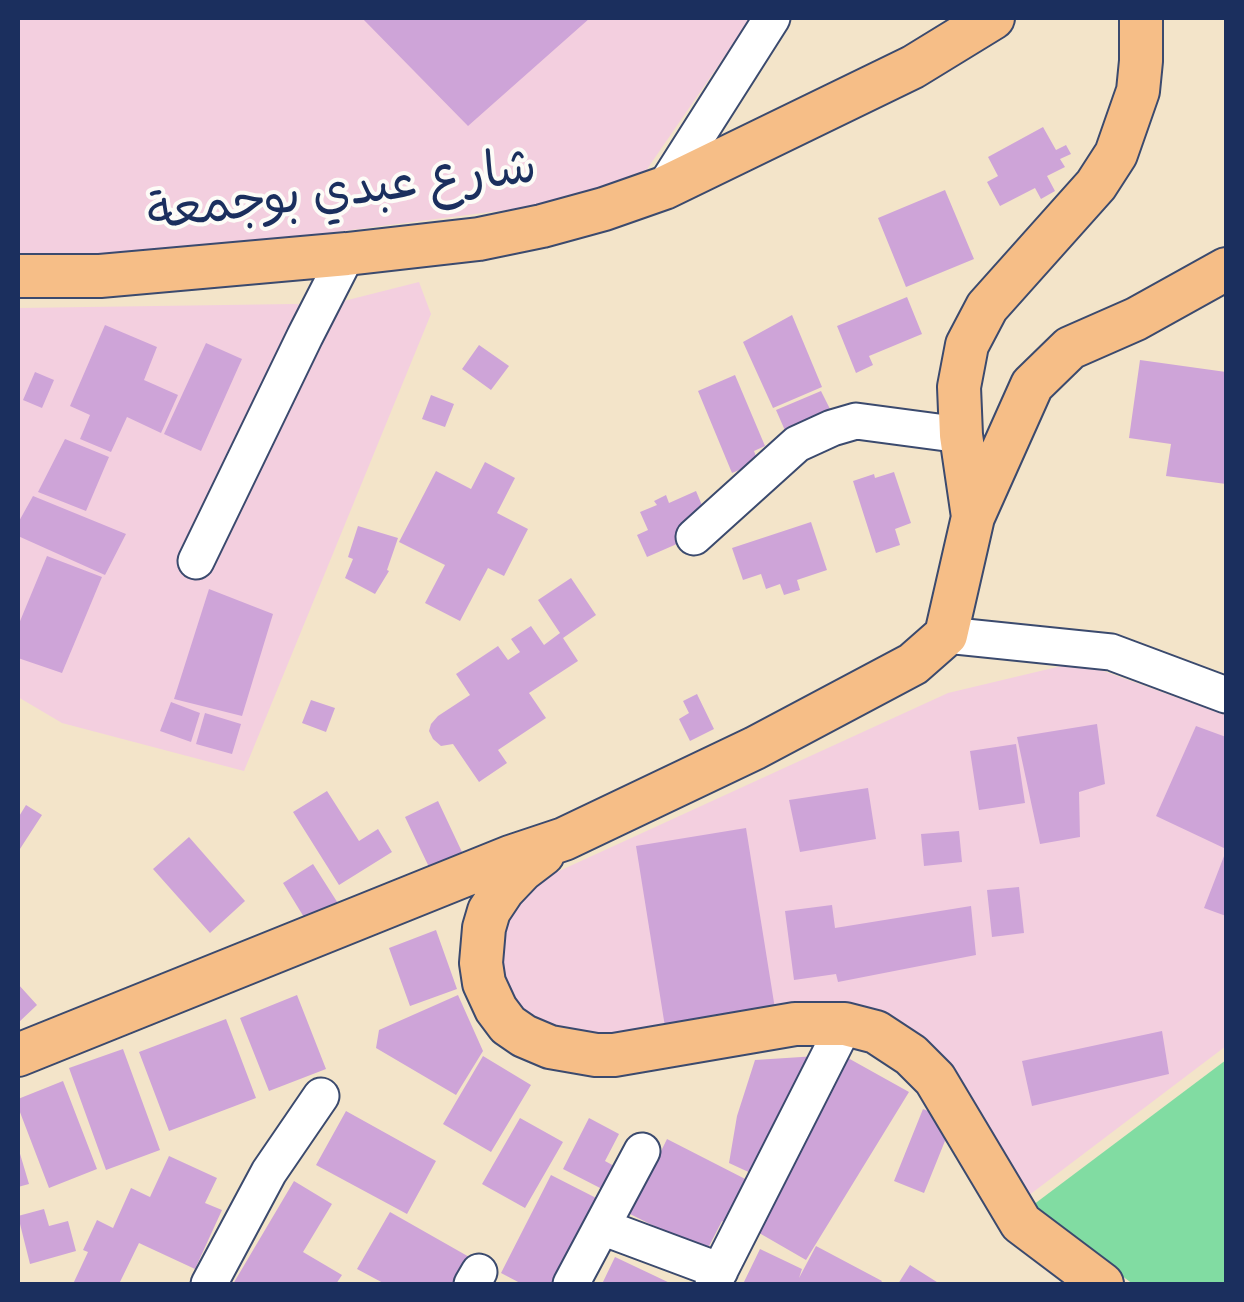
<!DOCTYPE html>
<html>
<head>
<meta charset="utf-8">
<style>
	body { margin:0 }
	#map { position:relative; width:1244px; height:1302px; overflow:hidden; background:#f3e4c9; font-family:Caveat,sans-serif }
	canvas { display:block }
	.frame { position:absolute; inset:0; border:20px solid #1b2f5e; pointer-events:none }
</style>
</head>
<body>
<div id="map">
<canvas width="1244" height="1302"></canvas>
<div class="frame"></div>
</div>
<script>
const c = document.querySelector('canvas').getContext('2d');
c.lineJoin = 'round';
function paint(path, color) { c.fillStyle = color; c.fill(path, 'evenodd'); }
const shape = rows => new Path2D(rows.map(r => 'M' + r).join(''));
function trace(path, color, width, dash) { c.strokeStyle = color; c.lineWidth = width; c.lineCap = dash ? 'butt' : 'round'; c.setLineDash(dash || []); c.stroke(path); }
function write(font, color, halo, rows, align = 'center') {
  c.font = font + ' Caveat,"Playpen Sans Arabic",sans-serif'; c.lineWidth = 8; c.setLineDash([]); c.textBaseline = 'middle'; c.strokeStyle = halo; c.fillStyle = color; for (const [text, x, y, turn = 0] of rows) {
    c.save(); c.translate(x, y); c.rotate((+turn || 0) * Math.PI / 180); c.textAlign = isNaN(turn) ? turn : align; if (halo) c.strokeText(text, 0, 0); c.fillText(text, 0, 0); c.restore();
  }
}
paint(shape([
	[18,18,751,18,630,194,196,250,62,257,18,253],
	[419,282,431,314,244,771,62,723,18,697,18,308,294,304,324,306],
	[1078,662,1226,715,1226,1046,1020,1202,883,1026,651,1033,578,1032,532,1018,503,988,496,939,522,888,948,693]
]), '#f3cfdf');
paint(shape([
	[1226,1060,1226,1284,1133,1284,1029,1208]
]), '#81dca2');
paint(shape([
	[362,18,590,18,468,126],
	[1043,127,1056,150,1066,145,1071,154,1060,159,1065,167,1047,176,1055,191,1041,199,1035,188,1000,206,987,182,998,176,988,157],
	[945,190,974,259,906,287,878,218],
	[907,297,922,334,869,356,873,365,856,373,837,326],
	[792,315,822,387,773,408,743,342],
	[105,325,157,347,144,380,178,395,161,433,127,417,111,452,80,439,90,415,70,406],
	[206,343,242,359,201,451,164,434],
	[479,345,509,366,491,390,462,369],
	[1140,360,1226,372,1224,404,1226,405,1226,484,1166,476,1171,444,1129,438],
	[35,372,54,380,42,408,23,400],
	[735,375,765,446,754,451,758,462,732,473,698,391],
	[821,391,833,415,787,435,776,410],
	[431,395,454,404,445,427,422,419],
	[65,439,109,457,86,511,38,492],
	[485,462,515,478,497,513,528,529,504,576,488,568,460,621,425,603,445,565,399,542,436,471,471,489],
	[894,472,911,523,895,529,900,545,876,553,853,481,874,474,875,478],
	[696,491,707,517,686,540,647,557,637,535,648,530,640,512,657,505,654,501,666,495,669,503],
	[33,496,126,534,105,575,18,536,18,523],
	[811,522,827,570,797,580,800,590,784,595,780,584,766,589,761,574,743,580,732,548],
	[358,526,398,538,387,570,389,571,375,594,345,578,353,559,348,557],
	[47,556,102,577,62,673,18,658,18,626],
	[571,578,596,615,563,638,578,661,529,693,546,718,498,750,507,763,479,782,453,744,441,746,433,739,429,731,431,724,438,716,470,695,456,674,498,646,508,660,520,652,511,639,531,626,544,645,560,633,538,600],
	[209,589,273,614,242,716,174,699],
	[697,694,714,729,690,741,679,719,689,713,683,701],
	[311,700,335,708,326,732,302,723],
	[171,702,200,713,191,742,160,731],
	[205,713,241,724,232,754,196,744],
	[1097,724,1105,784,1079,792,1080,837,1040,844,1017,737],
	[1196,726,1226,737,1226,849,1156,816],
	[1016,744,1025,803,979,810,970,751],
	[868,788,876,839,800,852,789,800],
	[327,791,359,841,378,829,392,852,339,885,293,812],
	[438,801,462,852,429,867,405,817],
	[26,805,42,815,18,852,18,818],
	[746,828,776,1015,666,1033,636,846],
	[959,831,962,862,924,866,921,834],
	[189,837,245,901,210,933,153,869],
	[1226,851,1226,916,1204,908],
	[313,864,341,908,310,927,283,883],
	[1019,887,1024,933,992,937,987,890],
	[832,905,835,928,971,906,976,955,838,982,836,974,794,980,785,911],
	[436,930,457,989,410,1006,389,948],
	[18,984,37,1005,18,1023],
	[297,995,326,1069,269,1091,240,1018],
	[458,995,483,1051,456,1095,376,1048,379,1030],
	[226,1019,256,1098,169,1131,139,1052],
	[1162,1031,1169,1074,1032,1106,1022,1061],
	[123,1049,160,1150,106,1170,69,1068],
	[483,1056,531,1085,491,1152,443,1124],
	[817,1056,755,1175,729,1163,737,1116,755,1060],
	[848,1058,909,1092,806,1260,754,1230],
	[63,1081,97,1169,49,1188,18,1107,18,1099],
	[923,1109,953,1121,924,1193,894,1181],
	[346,1111,436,1161,407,1214,316,1165],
	[520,1118,563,1142,525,1208,482,1184],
	[589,1118,619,1134,605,1161,616,1167,604,1190,563,1169],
	[667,1139,753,1183,731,1225,722,1221,706,1252,630,1214],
	[18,1147,29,1184,18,1187],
	[169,1156,217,1178,205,1203,222,1210,195,1269,139,1243,119,1284,73,1284,88,1252,83,1250,97,1220,113,1228,131,1188,150,1197],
	[551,1175,604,1202,560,1284,522,1284,501,1273],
	[294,1181,332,1204,303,1252,342,1275,336,1284,233,1284],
	[44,1209,49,1226,68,1221,76,1251,30,1264,18,1216],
	[390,1212,471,1258,456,1284,385,1284,357,1269],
	[816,1246,882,1281,880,1284,743,1284,760,1249,802,1269,799,1278],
	[615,1257,672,1284,602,1284],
	[910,1265,940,1284,898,1284]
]), '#cea4d8');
const minor = shape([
	[664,188,772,18],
	[694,537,797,444,832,428,856,421,961,435],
	[196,561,305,336,347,254],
	[946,635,1111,652,1226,695],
	[602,1227,720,1271],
	[209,1284,269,1172,321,1096],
	[472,1284,479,1272],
	[571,1284,642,1151],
	[713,1284,845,1024]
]);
const major = shape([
	[18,276,100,276,347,254,479,239,542,226,604,209,664,188,913,67,993,18],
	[973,517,961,435,959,387,967,345,987,307,1096,185,1116,154,1138,91,1141,61,1141,18],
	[543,854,522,870,503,890,489,911,484,928,481,963,484,983,496,1009,508,1025,524,1036,550,1047,596,1055,614,1055,795,1024,845,1024,876,1032,911,1055,935,1079,1021,1223,1102,1284],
	[18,1055,510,857,564,839,755,748,913,664,946,635,973,517,1032,385,1070,348,1136,319,1226,269]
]);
trace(minor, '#3b4a6e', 39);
trace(major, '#3b4a6e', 46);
trace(minor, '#fff', 35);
trace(major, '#f6be87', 42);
write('50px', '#1b2f5e', '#fdfcf7', [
	["شارع عبدي بوجمعة",342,192,-7]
]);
</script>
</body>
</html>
